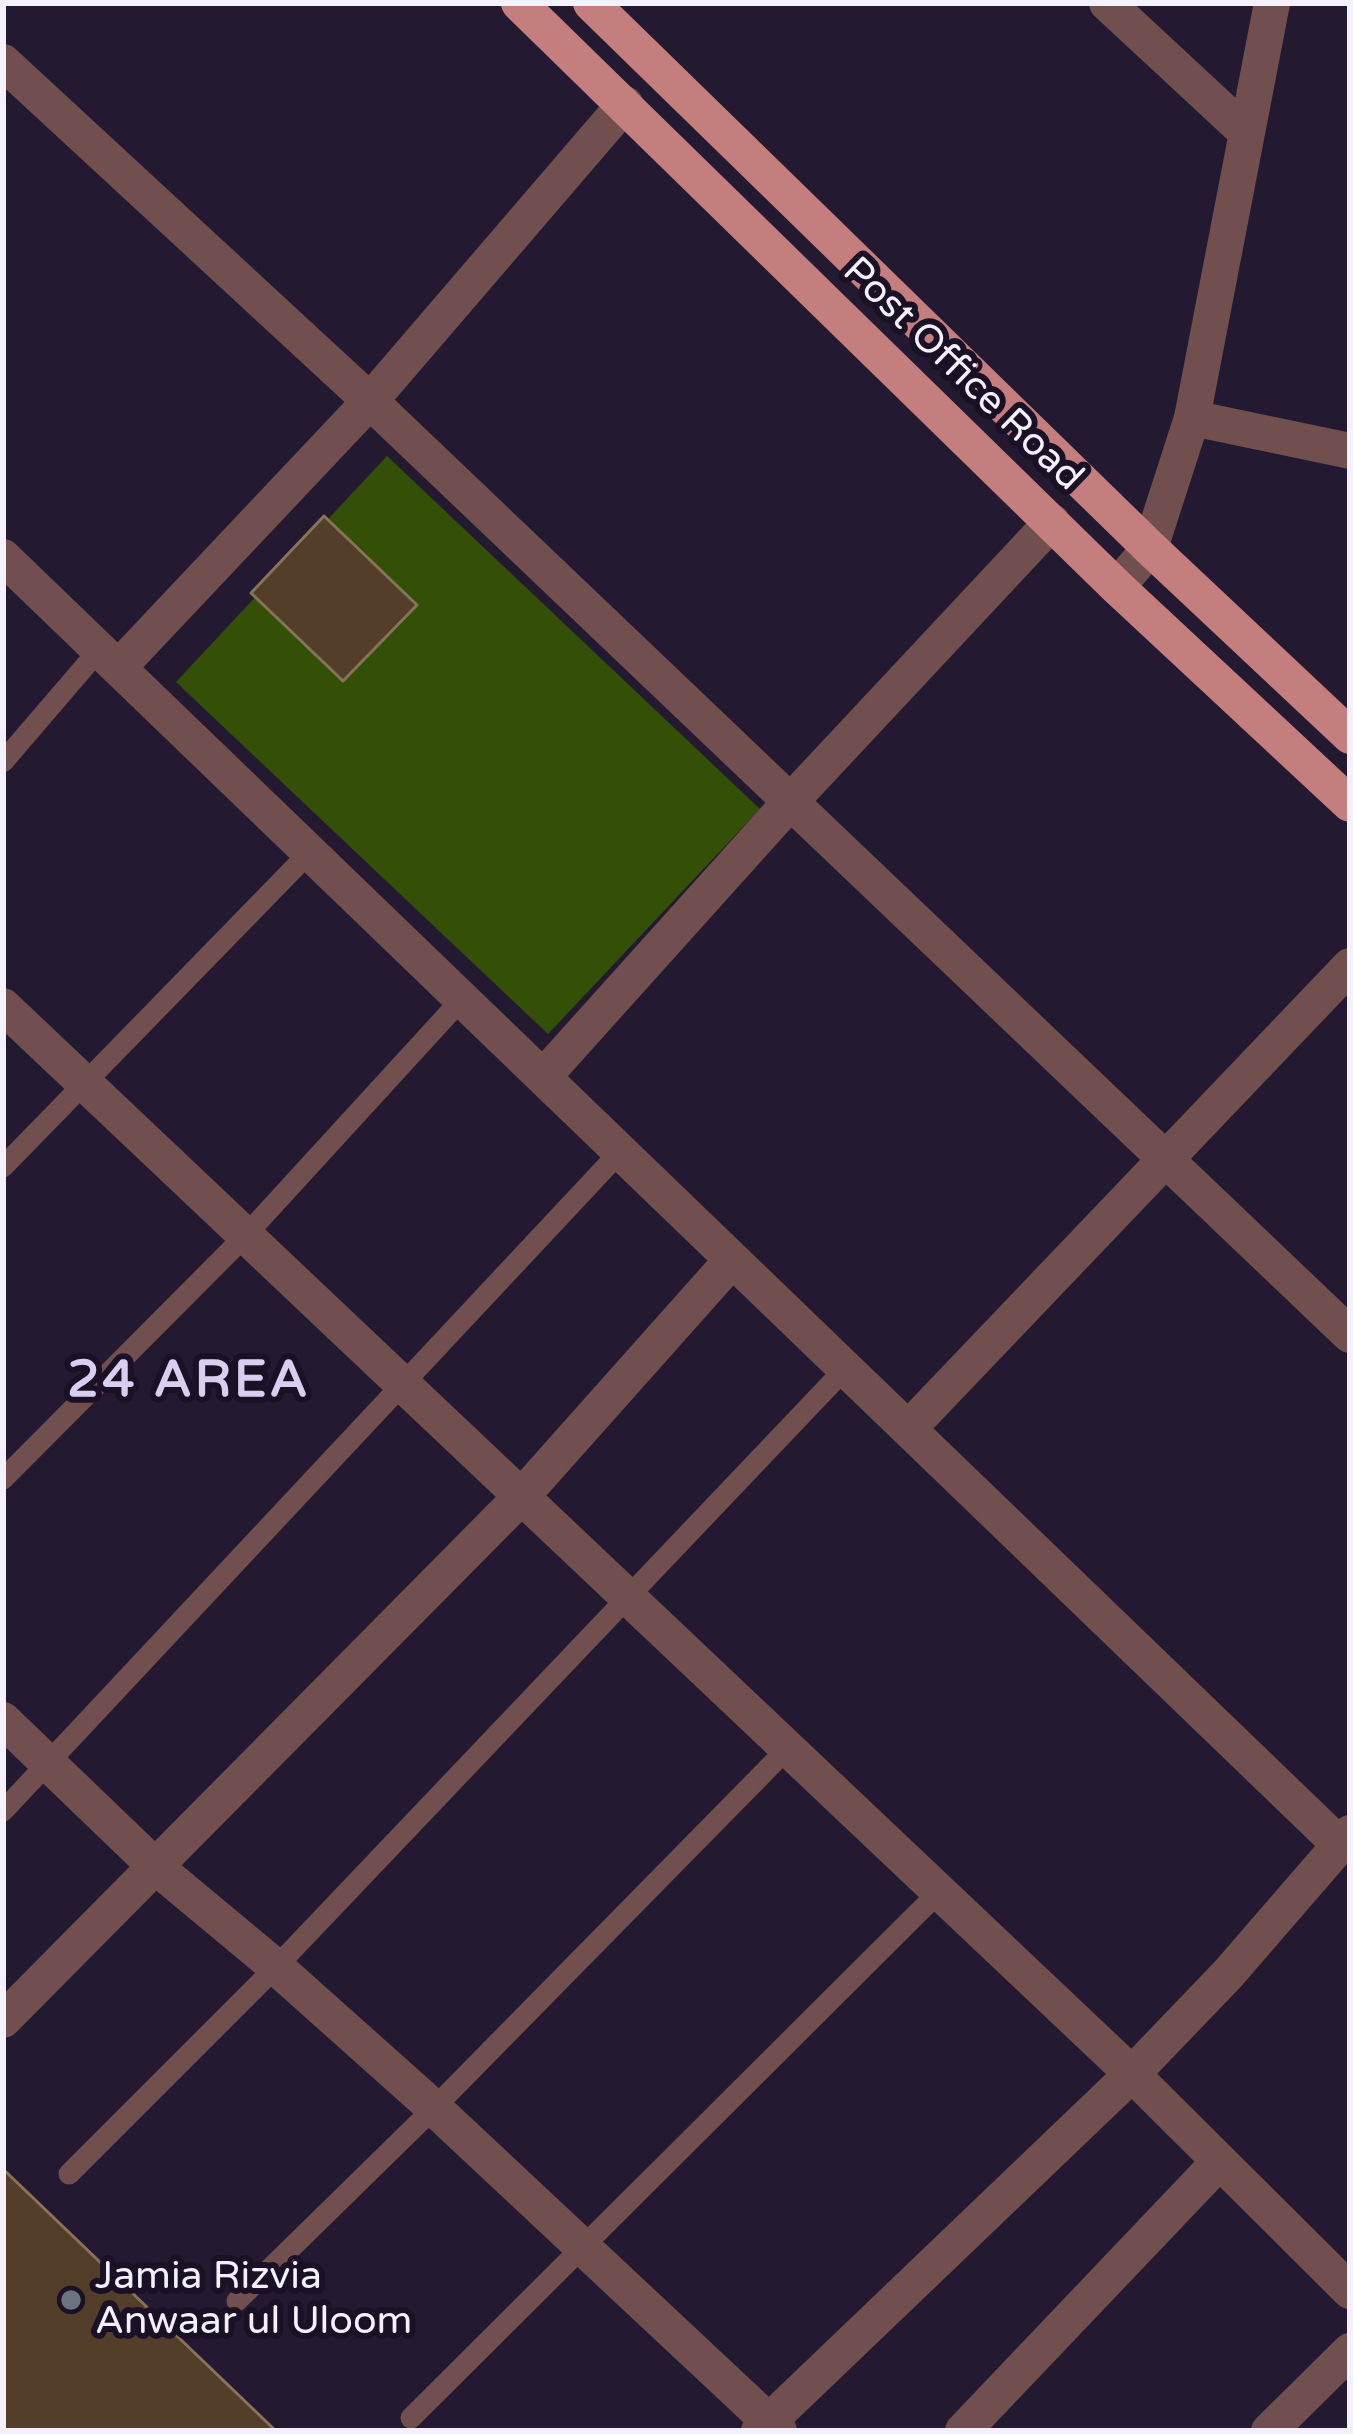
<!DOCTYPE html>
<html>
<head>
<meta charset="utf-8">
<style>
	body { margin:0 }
	#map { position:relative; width:1353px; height:2434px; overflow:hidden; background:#231a31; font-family:"Varela Round",sans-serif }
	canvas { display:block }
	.frame { position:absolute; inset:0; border:6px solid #f4f0fd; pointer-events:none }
</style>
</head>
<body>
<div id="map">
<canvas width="1353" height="2434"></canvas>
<div class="frame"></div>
</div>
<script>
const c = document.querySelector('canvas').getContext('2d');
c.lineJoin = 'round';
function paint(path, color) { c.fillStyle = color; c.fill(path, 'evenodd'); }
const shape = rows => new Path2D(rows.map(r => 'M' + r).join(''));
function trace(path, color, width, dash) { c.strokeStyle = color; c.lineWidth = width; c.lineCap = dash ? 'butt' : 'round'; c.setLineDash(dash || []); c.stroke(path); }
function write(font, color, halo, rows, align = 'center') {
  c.font = font + ' "Varela Round",sans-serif'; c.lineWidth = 12; c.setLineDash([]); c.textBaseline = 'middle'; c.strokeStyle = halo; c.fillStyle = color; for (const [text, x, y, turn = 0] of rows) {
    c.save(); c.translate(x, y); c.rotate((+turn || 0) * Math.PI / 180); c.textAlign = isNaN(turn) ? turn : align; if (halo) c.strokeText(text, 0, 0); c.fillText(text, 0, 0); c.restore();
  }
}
paint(shape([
	[387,456,760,809,548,1034,176,682]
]), '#345006');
const building = shape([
	[324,516,417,605,343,681,251,593,324,516],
	[3,2169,276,2431,3,2431,3,2169]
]);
paint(building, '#533f29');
trace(building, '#88725a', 3);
trace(shape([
	[3,762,99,650],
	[3,1167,310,852],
	[3,1479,245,1236,462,999],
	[3,1811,620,1152],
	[69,2174,276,1967,845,1369],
	[237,2301,434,2108,788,1748],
	[411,2418,940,1891]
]), '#724f4f', 21);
trace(shape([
	[1107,3,1247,133],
	[3,62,370,401,1350,1335],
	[1192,418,1350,451],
	[3,557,1340,1845],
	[1117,587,1150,548,1192,418,1272,3],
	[118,668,370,401,625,104],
	[3,1006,1132,2074,1350,2291],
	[543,1077,792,800,1052,522],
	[908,1429,1350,966],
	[3,1720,157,1868,276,1967,434,2108,779,2431],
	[3,2020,521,1497,732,1260],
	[759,2431,1132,2074,1228,1974,1350,1833],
	[963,2431,1219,2162],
	[1269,2431,1350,2351]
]), '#724f4f', 36);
trace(shape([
	[519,3,1117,587,1350,804],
	[591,3,1150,548,1350,736]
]), '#c47e7e', 36);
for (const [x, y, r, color] of [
	[71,2300,12,"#6b7280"]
]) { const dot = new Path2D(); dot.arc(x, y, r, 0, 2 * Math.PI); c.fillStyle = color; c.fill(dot); trace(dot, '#1a1127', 4.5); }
write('39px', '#f4f0fd', '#1a1127', [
	["Post Office Road",962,375,44]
]);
write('39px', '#f4f0fd', '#1a1127', [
	["Jamia Rizvia",95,2278],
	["Anwaar ul Uloom",95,2323]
], 'left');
c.letterSpacing = '3px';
write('bold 51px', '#d8ceed', '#1a1127', [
	["24 AREA",189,1383]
]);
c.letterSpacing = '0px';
</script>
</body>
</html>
